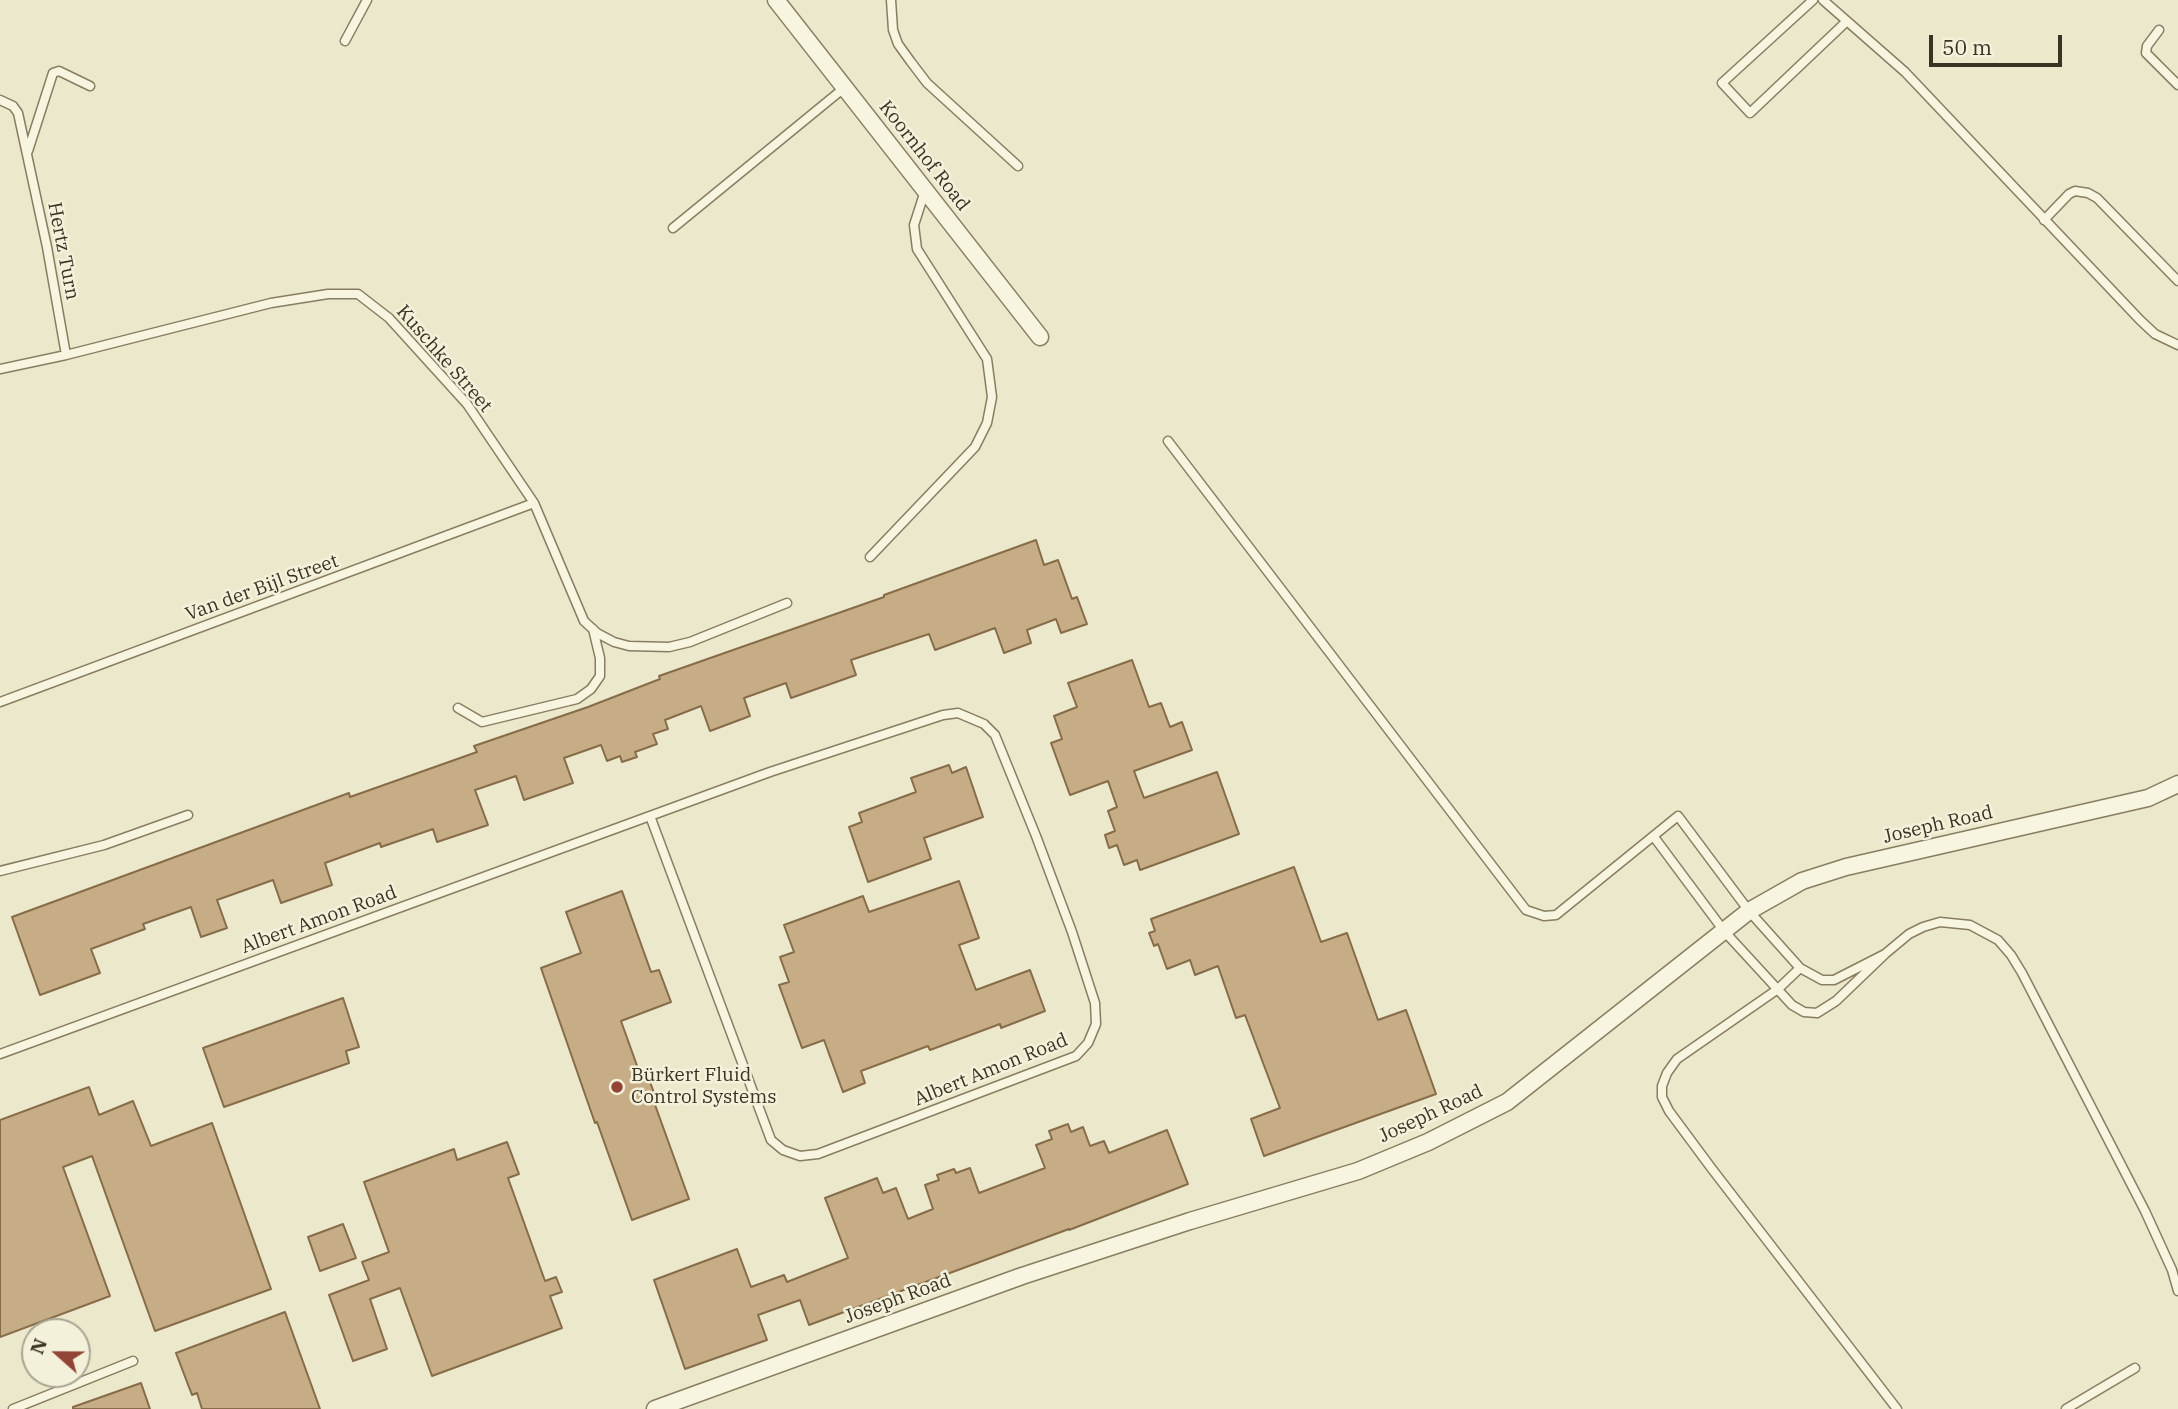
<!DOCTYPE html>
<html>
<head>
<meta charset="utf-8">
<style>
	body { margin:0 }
	#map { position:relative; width:2178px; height:1409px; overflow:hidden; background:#ece8cc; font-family:"IBM Plex Serif",serif }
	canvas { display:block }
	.north { position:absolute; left:21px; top:1318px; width:70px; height:70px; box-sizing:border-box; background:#f4f1db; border:2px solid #aaa591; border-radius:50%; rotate:291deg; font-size:19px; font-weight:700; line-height:28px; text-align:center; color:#3a3223 }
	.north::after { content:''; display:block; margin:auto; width:24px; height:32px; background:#934535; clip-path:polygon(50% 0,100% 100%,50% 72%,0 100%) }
	.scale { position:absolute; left:1929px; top:35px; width:133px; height:32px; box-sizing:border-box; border:4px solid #3a3223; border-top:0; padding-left:9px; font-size:21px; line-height:24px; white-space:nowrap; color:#3a3223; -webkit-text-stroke:5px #f4f1db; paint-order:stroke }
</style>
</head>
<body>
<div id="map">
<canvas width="2178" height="1409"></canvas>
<div class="north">N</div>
<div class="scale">50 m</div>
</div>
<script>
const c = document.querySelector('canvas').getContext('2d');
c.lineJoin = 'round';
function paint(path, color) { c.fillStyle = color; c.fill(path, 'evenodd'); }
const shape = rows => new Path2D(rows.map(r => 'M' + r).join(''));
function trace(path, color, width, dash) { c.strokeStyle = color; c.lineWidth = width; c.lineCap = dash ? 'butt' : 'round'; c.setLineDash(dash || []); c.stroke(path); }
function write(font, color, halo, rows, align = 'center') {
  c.font = font + ' "IBM Plex Serif",serif'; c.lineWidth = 5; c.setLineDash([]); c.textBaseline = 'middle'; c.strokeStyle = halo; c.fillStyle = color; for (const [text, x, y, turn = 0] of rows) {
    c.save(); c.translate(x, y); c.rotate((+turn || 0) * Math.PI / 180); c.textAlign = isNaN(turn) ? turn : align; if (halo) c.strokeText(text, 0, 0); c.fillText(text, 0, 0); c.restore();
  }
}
const building = shape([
	[1036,540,1044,565,1058,560,1072,599,1077,597,1087,624,1061,633,1056,619,1027,630,1031,643,1004,653,995,628,935,650,929,634,851,660,856,675,791,698,786,683,744,698,750,716,710,731,701,706,665,720,668,729,653,734,657,744,635,752,637,757,622,762,620,756,607,761,601,745,564,758,573,783,524,800,516,776,475,790,488,825,437,842,433,829,381,847,380,843,325,863,332,885,281,903,273,880,217,900,227,928,201,937,191,907,143,924,145,929,91,949,100,973,40,995,12,917,349,793,350,797,477,752,474,746,588,707,660,679,659,676,884,597,884,595,1036,540],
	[1132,660,1149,707,1161,703,1170,727,1182,722,1192,750,1134,771,1144,798,1217,772,1239,834,1140,870,1137,860,1124,865,1117,845,1109,848,1105,835,1115,831,1108,811,1117,807,1108,781,1070,795,1051,743,1062,739,1054,716,1077,707,1068,683,1132,660],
	[949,765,952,773,966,767,983,817,924,838,931,859,868,882,849,827,862,822,859,813,916,792,911,778,949,765],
	[1294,867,1321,942,1347,933,1378,1020,1406,1010,1436,1094,1264,1156,1251,1119,1280,1108,1245,1015,1236,1018,1218,966,1195,975,1190,960,1167,969,1158,944,1154,946,1149,933,1155,931,1151,919,1294,867],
	[959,881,979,938,959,945,976,990,1030,970,1045,1011,1001,1028,1000,1024,930,1050,928,1046,861,1071,865,1083,843,1092,824,1040,802,1048,779,985,789,982,780,957,794,952,784,925,863,896,869,912,959,881],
	[622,891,651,972,659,970,671,1002,621,1021,640,1074,646,1071,657,1101,654,1102,689,1199,632,1220,597,1122,595,1123,541,968,581,953,566,912,622,891],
	[343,998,359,1047,346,1051,349,1063,224,1107,203,1048,343,998],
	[89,1087,99,1115,133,1101,151,1146,212,1123,271,1289,155,1331,92,1156,63,1167,110,1296,0,1337,0,1120,89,1087],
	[1068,1124,1071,1132,1083,1127,1090,1146,1104,1141,1109,1153,1167,1130,1188,1184,1069,1230,1069,1229,809,1325,800,1300,758,1315,767,1340,685,1369,654,1280,737,1249,751,1287,784,1275,787,1282,848,1258,825,1198,877,1178,883,1193,896,1188,908,1219,933,1209,925,1185,939,1180,937,1175,954,1169,956,1173,970,1168,979,1193,1045,1168,1036,1145,1052,1139,1049,1131,1068,1124],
	[507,1142,519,1174,508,1178,545,1281,556,1277,562,1292,550,1296,562,1328,432,1376,400,1288,370,1299,387,1349,353,1361,329,1295,369,1280,362,1262,389,1252,364,1182,454,1149,457,1160,507,1142],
	[343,1224,356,1258,320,1271,308,1237,343,1224],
	[285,1312,320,1409,202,1409,197,1393,192,1395,176,1353,285,1312],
	[141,1383,150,1409,73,1409,73,1407,141,1383]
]);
paint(building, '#c7ad85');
trace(building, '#866c48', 2);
const service = shape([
	[891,0,893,30,898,44,911,62,927,83,1018,166],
	[1813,0,1722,83,1750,113,1847,21],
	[1823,0,1905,72,2140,320,2155,334,2178,345],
	[2159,30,2147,46,2146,53,2178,85],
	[345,41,367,0],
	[0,100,13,106,18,113,47,247,66,355],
	[28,151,53,73,59,71,90,86],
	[2044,220,2069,194,2075,191,2088,193,2097,198,2178,281],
	[673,228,844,88],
	[0,369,66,355,271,303,328,294,358,294,389,318,467,404,534,503,584,621,597,633,614,642,629,646,669,647,690,642,787,603],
	[1168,441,1526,910,1544,916,1556,915,1678,816,1749,911,1800,968,1822,980,1834,980,1885,954],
	[870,557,975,447,987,423,992,397,987,359,917,249,914,225,925,191],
	[0,702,534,503],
	[458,708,482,722,577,699,591,689,600,676,600,658,593,629],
	[1654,837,1724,931,1792,1005,1804,1012,1817,1013,1836,1001,1885,954,1909,934,1923,927,1940,922,1970,925,1998,940,2011,955,2022,973,2145,1211,2172,1270,2178,1291],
	[0,871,104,845,188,815],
	[1800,968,1778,989,1677,1059,1667,1073,1662,1086,1662,1097,1669,1111,1712,1169,1897,1409],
	[0,1054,770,772,943,715,958,713,984,724,995,735,1036,836,1072,932,1095,1003,1096,1024,1088,1043,1076,1056,818,1154,800,1156,783,1150,771,1140,650,816],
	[13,1409,133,1361],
	[2066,1409,2135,1368]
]);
const minor = shape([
	[776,0,1040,337],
	[655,1409,1022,1276,1190,1221,1358,1171,1428,1142,1507,1102,1749,911,1802,881,1846,867,2148,798,2178,784]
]);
trace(service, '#887d61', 11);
trace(minor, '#887d61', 19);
trace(service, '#f7f4df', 8);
trace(minor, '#f7f4df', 16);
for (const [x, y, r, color] of [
	[617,1087,7,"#934535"]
]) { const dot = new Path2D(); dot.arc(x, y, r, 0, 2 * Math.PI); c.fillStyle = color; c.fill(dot); trace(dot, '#f4f1db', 2.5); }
write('19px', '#3a3223', '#f4f1db', [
	["Koornhof Road",924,156,52],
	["Hertz Turn",63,251,79],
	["Kuschke Street",444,359,49],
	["Van der Bijl Street",262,588,-20],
	["Joseph Road",1938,825,-13],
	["Albert Amon Road",319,920,-20],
	["Albert Amon Road",991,1070,-22],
	["Joseph Road",1431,1114,-25],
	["Joseph Road",898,1299,-20]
]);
write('19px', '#3a3223', '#f4f1db', [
	["Bürkert Fluid",631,1076],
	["Control Systems",631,1098]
], 'left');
</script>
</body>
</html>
